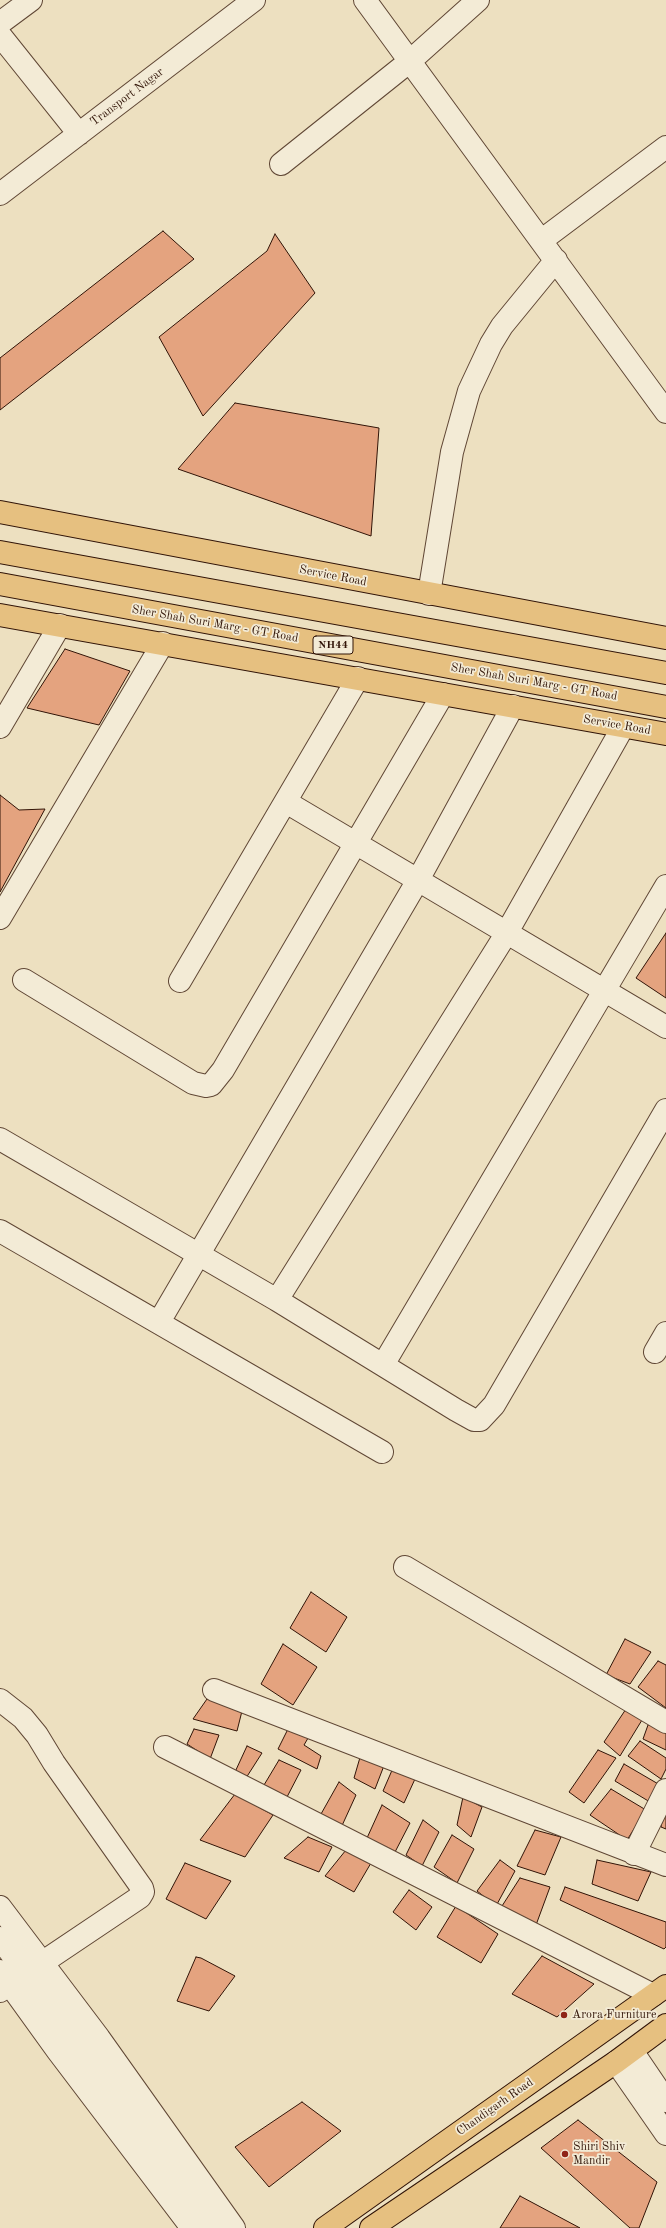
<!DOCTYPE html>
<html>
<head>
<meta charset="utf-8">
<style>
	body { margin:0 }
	canvas { display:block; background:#ede0c0 }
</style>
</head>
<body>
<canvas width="666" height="2228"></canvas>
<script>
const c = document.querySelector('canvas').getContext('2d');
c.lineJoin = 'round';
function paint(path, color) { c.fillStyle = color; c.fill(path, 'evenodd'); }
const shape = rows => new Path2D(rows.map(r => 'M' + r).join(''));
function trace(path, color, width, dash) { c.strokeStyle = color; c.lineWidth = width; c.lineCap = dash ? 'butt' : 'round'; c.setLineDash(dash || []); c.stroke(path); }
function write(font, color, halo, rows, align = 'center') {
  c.font = font + ' "Old Standard TT",serif'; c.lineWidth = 3.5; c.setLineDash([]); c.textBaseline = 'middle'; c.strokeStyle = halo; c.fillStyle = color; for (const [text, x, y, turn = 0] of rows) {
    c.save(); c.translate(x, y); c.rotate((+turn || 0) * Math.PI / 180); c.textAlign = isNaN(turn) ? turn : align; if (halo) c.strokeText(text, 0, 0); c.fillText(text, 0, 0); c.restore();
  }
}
const building = shape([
	[163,231,194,259,0,410,0,358,163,231],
	[275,234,315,293,203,416,159,337,267,251,275,234],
	[235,403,379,428,371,536,178,469,235,403],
	[65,649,130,671,99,725,27,708,65,649],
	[0,795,19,810,45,809,0,892,0,795],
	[666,933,666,998,636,978,666,933],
	[311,1592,347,1617,326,1652,290,1628,311,1592],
	[625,1639,651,1652,630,1684,606,1675,625,1639],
	[283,1644,317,1667,293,1705,261,1684,283,1644],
	[658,1661,666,1665,666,1708,638,1687,658,1661],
	[207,1699,242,1711,237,1731,193,1719,207,1699],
	[626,1709,642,1720,620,1756,604,1742,626,1709],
	[651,1724,666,1731,666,1750,643,1739,648,1725,651,1724],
	[289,1727,311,1733,304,1745,321,1756,317,1769,278,1749,289,1727],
	[194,1729,219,1735,210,1759,187,1744,194,1729],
	[640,1741,666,1758,666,1769,661,1779,628,1756,640,1741],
	[247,1746,262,1753,246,1778,235,1772,247,1746],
	[598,1750,616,1758,584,1803,569,1792,598,1750],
	[361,1754,385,1763,375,1789,354,1778,361,1754],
	[279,1760,301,1770,287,1797,264,1785,279,1760],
	[624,1764,660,1785,650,1802,615,1781,624,1764],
	[393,1768,415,1779,404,1803,383,1791,393,1768],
	[339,1782,356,1795,340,1830,321,1814,339,1782],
	[611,1789,646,1810,627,1840,590,1815,611,1789],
	[235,1794,273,1815,245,1857,200,1840,235,1794],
	[463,1797,482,1807,471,1837,457,1825,463,1797],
	[382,1805,410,1823,394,1854,367,1838,382,1805],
	[664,1810,666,1810,666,1829,661,1827,664,1810],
	[423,1820,439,1832,422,1866,406,1855,423,1820],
	[535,1830,561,1837,545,1875,517,1866,535,1830],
	[452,1835,474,1849,457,1883,434,1867,452,1835],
	[308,1837,332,1847,319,1872,284,1858,308,1837],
	[346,1850,371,1863,354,1892,325,1876,346,1850],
	[500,1860,515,1871,496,1906,477,1891,500,1860],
	[597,1860,651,1872,638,1901,592,1884,597,1860],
	[185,1863,231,1881,206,1919,166,1899,185,1863],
	[520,1878,550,1887,536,1925,502,1906,520,1878],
	[565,1887,666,1922,666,1947,664,1949,560,1900,565,1887],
	[409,1890,432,1907,416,1930,393,1912,409,1890],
	[456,1906,498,1934,481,1963,437,1937,456,1906],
	[542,1956,594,1984,557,2017,512,1994,542,1956],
	[196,1957,201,1958,235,1976,209,2011,177,2001,196,1957],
	[302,2102,341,2131,269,2187,235,2147,302,2102],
	[578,2120,657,2182,639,2228,630,2228,541,2148,578,2120],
	[520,2196,580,2228,500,2228,520,2196]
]);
paint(building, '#e4a37f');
trace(building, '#311407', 1);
const minor = shape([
	[365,0,666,412],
	[0,23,31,0],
	[0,35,79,134],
	[281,164,410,61,478,0],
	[0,194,254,0],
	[542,240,666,147],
	[429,594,452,452,469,391,491,344,502,326,556,260],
	[0,727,60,625],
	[623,727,506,934,277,1300,456,1410,474,1420,480,1420,494,1405,666,1110],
	[286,802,666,1027],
	[0,918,163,643],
	[24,980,193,1083,206,1086,211,1085,223,1070,443,694],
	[180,981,358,678],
	[0,1139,277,1300],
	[0,1231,382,1452],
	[159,1322,418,880,513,706],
	[655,1352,666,1333],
	[383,1365,666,886],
	[405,1567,666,1722],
	[214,1690,666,1865],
	[0,1700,23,1718,37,1735,54,1763,142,1888,143,1892,140,1897,0,1991],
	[165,1747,653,1995],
	[634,1854,666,1790],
	[0,1907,99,2038,234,2228],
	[0,1938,212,2228],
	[0,1971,57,2050,192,2228],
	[632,2051,666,2101],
	[616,2062,666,2134]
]);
const major = shape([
	[0,512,666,638],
	[0,615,666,734],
	[325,2228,666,1986],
	[371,2228,616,2062,666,2025]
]);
const highway = shape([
	[0,552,666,673],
	[0,584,666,707]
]);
trace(minor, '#604735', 24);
trace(major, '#311407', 24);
trace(highway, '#311407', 24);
trace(minor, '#f3ebd6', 22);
trace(major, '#e6c080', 22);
trace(highway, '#e6c080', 22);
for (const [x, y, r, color] of [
	[564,2015,4,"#8f2418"],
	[565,2154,4,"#8f2418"]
]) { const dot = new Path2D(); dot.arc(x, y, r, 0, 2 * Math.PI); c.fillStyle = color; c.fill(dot); trace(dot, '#f3ebd6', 1.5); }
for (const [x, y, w] of [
	[333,645,40]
]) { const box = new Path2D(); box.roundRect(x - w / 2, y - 9, w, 18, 3); c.fillStyle = '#f3ebd6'; c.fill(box); trace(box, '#311407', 1); }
write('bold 11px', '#311407', null, [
	["NH44",333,645]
]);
write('12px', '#311407', '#f3ebd6', [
	["Transport Nagar",127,97,-37],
	["Service Road",333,576,11],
	["Sher Shah Suri Marg - GT Road",215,624,10],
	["Sher Shah Suri Marg - GT Road",534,682,10],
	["Service Road",617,725,10],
	["Chandigarh Road",495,2107,-35]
]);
write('12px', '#311407', '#f3ebd6', [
	["Arora Furniture",572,2015],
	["Shiri Shiv",573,2147],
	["Mandir",573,2161]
], 'left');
</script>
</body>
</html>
